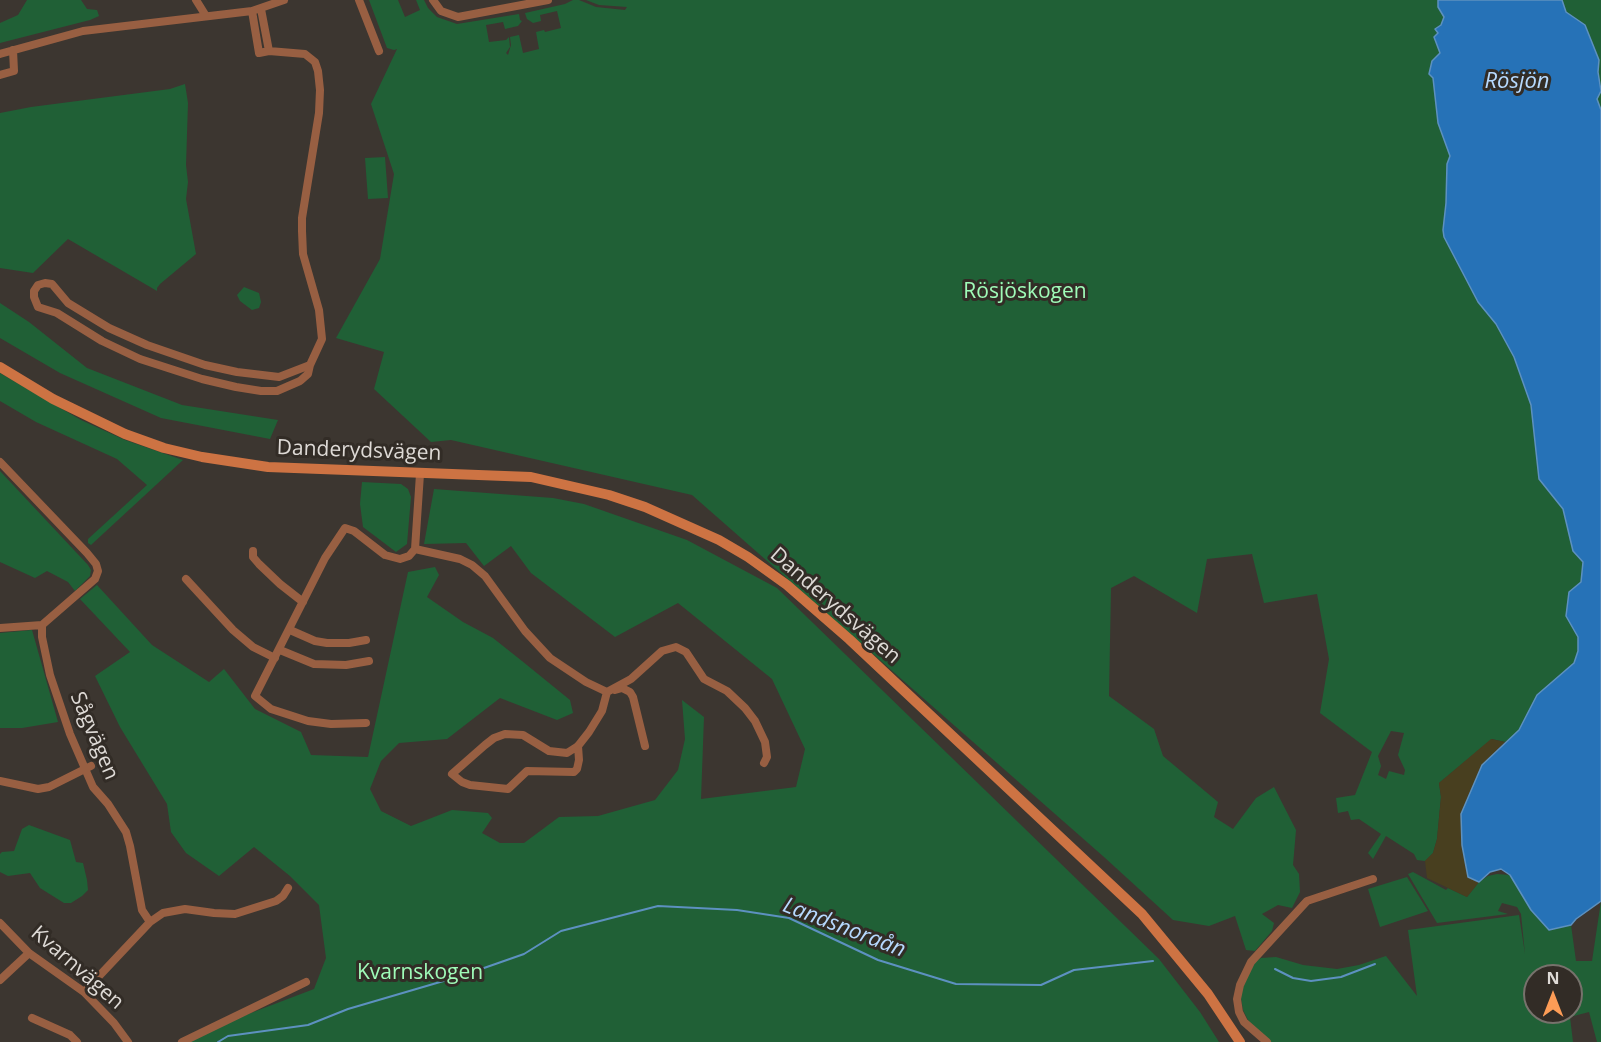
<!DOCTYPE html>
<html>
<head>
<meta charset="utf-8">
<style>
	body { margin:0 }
	#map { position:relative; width:1601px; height:1042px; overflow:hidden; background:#3c3630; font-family:"Open Sans",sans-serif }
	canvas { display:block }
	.north { position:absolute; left:1523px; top:964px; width:60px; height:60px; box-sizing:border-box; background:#322c26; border:2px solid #77726c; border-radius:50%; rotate:0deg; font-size:16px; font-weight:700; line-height:24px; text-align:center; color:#dedad6 }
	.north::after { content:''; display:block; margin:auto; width:21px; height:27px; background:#fd9c56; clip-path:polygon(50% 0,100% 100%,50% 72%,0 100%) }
</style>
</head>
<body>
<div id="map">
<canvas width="1601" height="1042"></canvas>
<div class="north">N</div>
</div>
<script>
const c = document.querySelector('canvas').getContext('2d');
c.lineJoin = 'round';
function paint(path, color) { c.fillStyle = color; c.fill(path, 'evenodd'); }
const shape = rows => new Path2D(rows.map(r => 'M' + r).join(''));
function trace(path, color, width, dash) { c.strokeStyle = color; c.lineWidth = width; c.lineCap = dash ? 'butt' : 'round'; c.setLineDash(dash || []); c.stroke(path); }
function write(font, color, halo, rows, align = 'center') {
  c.font = font + ' "Open Sans",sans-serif'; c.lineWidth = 6; c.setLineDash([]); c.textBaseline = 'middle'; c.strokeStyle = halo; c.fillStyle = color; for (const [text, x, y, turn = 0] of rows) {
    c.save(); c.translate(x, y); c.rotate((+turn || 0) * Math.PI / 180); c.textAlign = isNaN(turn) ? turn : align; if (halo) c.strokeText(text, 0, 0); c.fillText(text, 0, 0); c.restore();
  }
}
paint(shape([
	[27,0,81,0,87,9,97,10,99,16,90,20,0,43,0,23,18,15],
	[369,0,398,0,405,17,420,10,416,0,424,0,428,8,437,17,457,24,519,14,520,20,522,21,518,26,505,29,503,22,486,25,489,42,506,40,509,37,510,47,506,53,508,55,511,45,510,37,519,35,523,53,539,49,536,32,544,30,545,32,561,28,557,11,540,15,541,21,533,23,527,19,525,13,565,4,573,0,579,0,596,7,625,10,627,7,599,5,586,0,1601,0,1601,810,1509,739,1505,742,1492,739,1439,783,1441,797,1437,839,1433,853,1425,861,1417,860,1414,854,1386,836,1373,859,1368,853,1381,834,1359,819,1351,820,1348,811,1338,813,1336,798,1355,795,1372,752,1320,713,1329,659,1317,594,1264,603,1252,554,1207,559,1197,613,1134,576,1111,588,1109,696,1154,729,1163,756,1218,802,1214,817,1233,829,1256,798,1274,787,1296,830,1293,865,1299,874,1300,892,1292,908,1278,905,1262,914,1274,923,1272,931,1255,951,1246,950,1235,916,1209,926,1173,920,1104,857,692,495,451,440,431,442,374,389,384,352,336,338,380,259,394,174,371,104,397,49,394,50,387,48],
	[1391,731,1404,733,1398,755,1405,770,1404,775,1389,771,1386,779,1378,775,1381,766,1378,756],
	[185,84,188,103,186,165,188,182,186,199,196,254,160,284,157,288,157,291,68,239,33,273,0,268,0,113,31,107,170,89],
	[385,157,388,198,368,199,365,158],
	[244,287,259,293,261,302,259,308,252,310,240,301,237,295],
	[0,303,29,322,87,368,182,405,278,420,270,439,161,418,60,373,0,338],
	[0,373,81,420,125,440,183,460,91,545,88,543,88,539,147,485,117,459,36,422,0,401],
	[0,471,88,565,91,570,90,576,75,591,68,582,47,571,35,578,0,562],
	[362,482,401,484,408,489,411,497,407,544,396,552,363,527,360,504],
	[434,489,553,498,584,504,687,540,777,588,1159,959,1200,1012,1219,1042,187,1042,201,1032,314,989,326,958,319,905,290,876,254,847,219,876,186,853,171,832,167,804,120,727,95,676,130,652,80,599,97,585,152,645,209,682,224,669,255,709,301,732,311,755,368,757,408,572,435,567,439,575,427,597,463,622,493,638,522,661,570,700,573,713,557,720,500,698,447,739,399,743,381,761,370,789,381,811,411,826,452,810,488,813,492,818,482,833,500,843,524,843,559,817,598,816,655,800,678,770,685,739,682,700,704,717,701,799,796,787,805,749,772,679,678,603,615,637,531,573,511,546,484,566,466,543,424,544],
	[32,630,58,722,22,728,0,728,0,633],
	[29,825,70,840,76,862,83,863,87,880,88,890,82,896,71,903,64,903,40,888,30,873,8,876,0,872,0,854,2,852,14,851,22,829],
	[1413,872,1446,890,1448,888,1467,897,1479,882,1488,876,1497,874,1510,875,1531,910,1549,930,1571,925,1576,961,1592,961,1601,901,1601,1042,1597,1042,1589,1012,1570,1017,1573,1042,1270,1042,1250,1024,1243,1010,1240,993,1255,962,1261,958,1276,957,1303,965,1337,969,1359,965,1386,956,1417,996,1408,930,1519,915,1525,954,1521,914,1517,907,1502,903,1498,911,1508,914,1437,923,1408,874],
	[1535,976,1571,976,1571,1012,1535,1012],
	[1407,877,1428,911,1380,927,1368,889]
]), '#206036');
paint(shape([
	[1491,739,1505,742,1482,765,1468,877,1479,882,1467,897,1427,878,1425,861,1433,853,1437,839,1441,797,1439,783]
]), '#483f1f');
const water = shape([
	[1438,0,1562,0,1566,12,1585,25,1599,60,1598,72,1601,91,1597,99,1601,110,1601,901,1576,919,1571,925,1549,930,1531,910,1510,875,1501,869,1490,872,1479,882,1468,877,1462,845,1461,814,1482,765,1519,730,1537,695,1574,663,1578,651,1578,637,1566,616,1569,592,1581,582,1583,562,1573,551,1563,509,1539,479,1531,405,1514,357,1496,324,1478,302,1444,237,1443,230,1446,203,1447,164,1450,156,1438,123,1433,78,1429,74,1432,61,1440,53,1434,37,1438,33,1435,29,1441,25,1444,17,1438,7,1438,0]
]);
paint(water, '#2672b7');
trace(water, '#5d91c0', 1.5);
trace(shape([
	[1275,969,1293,978,1311,981,1341,977,1375,964],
	[218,1042,228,1036,308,1025,348,1009,464,975,524,954,561,931,658,906,737,910,789,918,878,960,956,984,1041,985,1074,970,1153,961]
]), '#5d91c0', 2);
trace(shape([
	[196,0,206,16],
	[359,0,379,51],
	[433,0,441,11,458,17,548,0],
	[261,9,269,51],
	[252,11,259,53,269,51,305,54,315,62,318,71,320,90,319,113,302,218,302,231,303,254,319,310,322,339,310,365,308,374,300,381,277,391,261,391,236,387,202,379,140,359,102,341,57,313,38,307,34,297,34,291,38,285,45,283,52,284,68,303,109,328,147,345,205,365,237,372,279,377,310,365],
	[0,54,83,31,252,11,284,0],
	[0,75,14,71,13,50],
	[0,462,87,553,96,564,98,571,95,579,42,625,0,628],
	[420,474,415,549,460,559,472,565,485,576,525,631,550,658,586,682,607,692],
	[253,551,253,557,259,564,280,584,303,602],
	[186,579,233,630,253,647,275,658],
	[42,625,42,637,50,675,70,734,93,787,108,804,126,832,130,846,142,910,150,922],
	[290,630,315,641,327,643,349,643,366,640],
	[280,650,314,664,346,665,369,661],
	[615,690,622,688,630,692,633,697,645,746],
	[607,692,631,679,662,651,676,647,686,652,704,679,727,691,745,708,755,721,765,742,767,757,764,763],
	[366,723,331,724,308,721,271,709,255,696,325,558,345,528,354,531,385,555,400,559,409,556,415,549],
	[578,746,579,760,577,769,574,772,527,771,508,789,470,785,462,782,452,774,485,745,494,738,505,734,523,735,549,751,567,753,578,746,589,732,602,711,607,692],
	[0,781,38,789,49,787,91,766],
	[0,923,29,953,84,992,114,1023,128,1042],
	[0,980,29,953],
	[84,992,150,922,163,913,185,909,214,913,235,914,276,901,283,896,288,888],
	[32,1018,70,1035,77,1042],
	[182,1042,306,982],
	[1267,1042,1244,1022,1239,1012,1237,999,1240,985,1251,962,1307,901,1373,879]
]), '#985f42', 8);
trace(shape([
	[0,367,53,399,125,434,164,448,202,457,268,467,531,477,609,495,645,507,719,540,748,557,787,585,849,639,1142,914,1208,994,1240,1042]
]), '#cd7343', 10);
write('21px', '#9ffbb8', '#322c26', [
	["Rösjöskogen",1025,292],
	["Kvarnskogen",420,973]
]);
write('21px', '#dedad6', '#322c26', [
	["Danderydsvägen",359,451,2],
	["Danderydsvägen",835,606,41],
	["Sågvägen",94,736,67],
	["Kvarnvägen",77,968,41]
]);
write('italic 22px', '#b6d9fe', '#322c26', [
	["Rösjön",1517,82],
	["Landsnoraån",844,928,21]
]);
</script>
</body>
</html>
